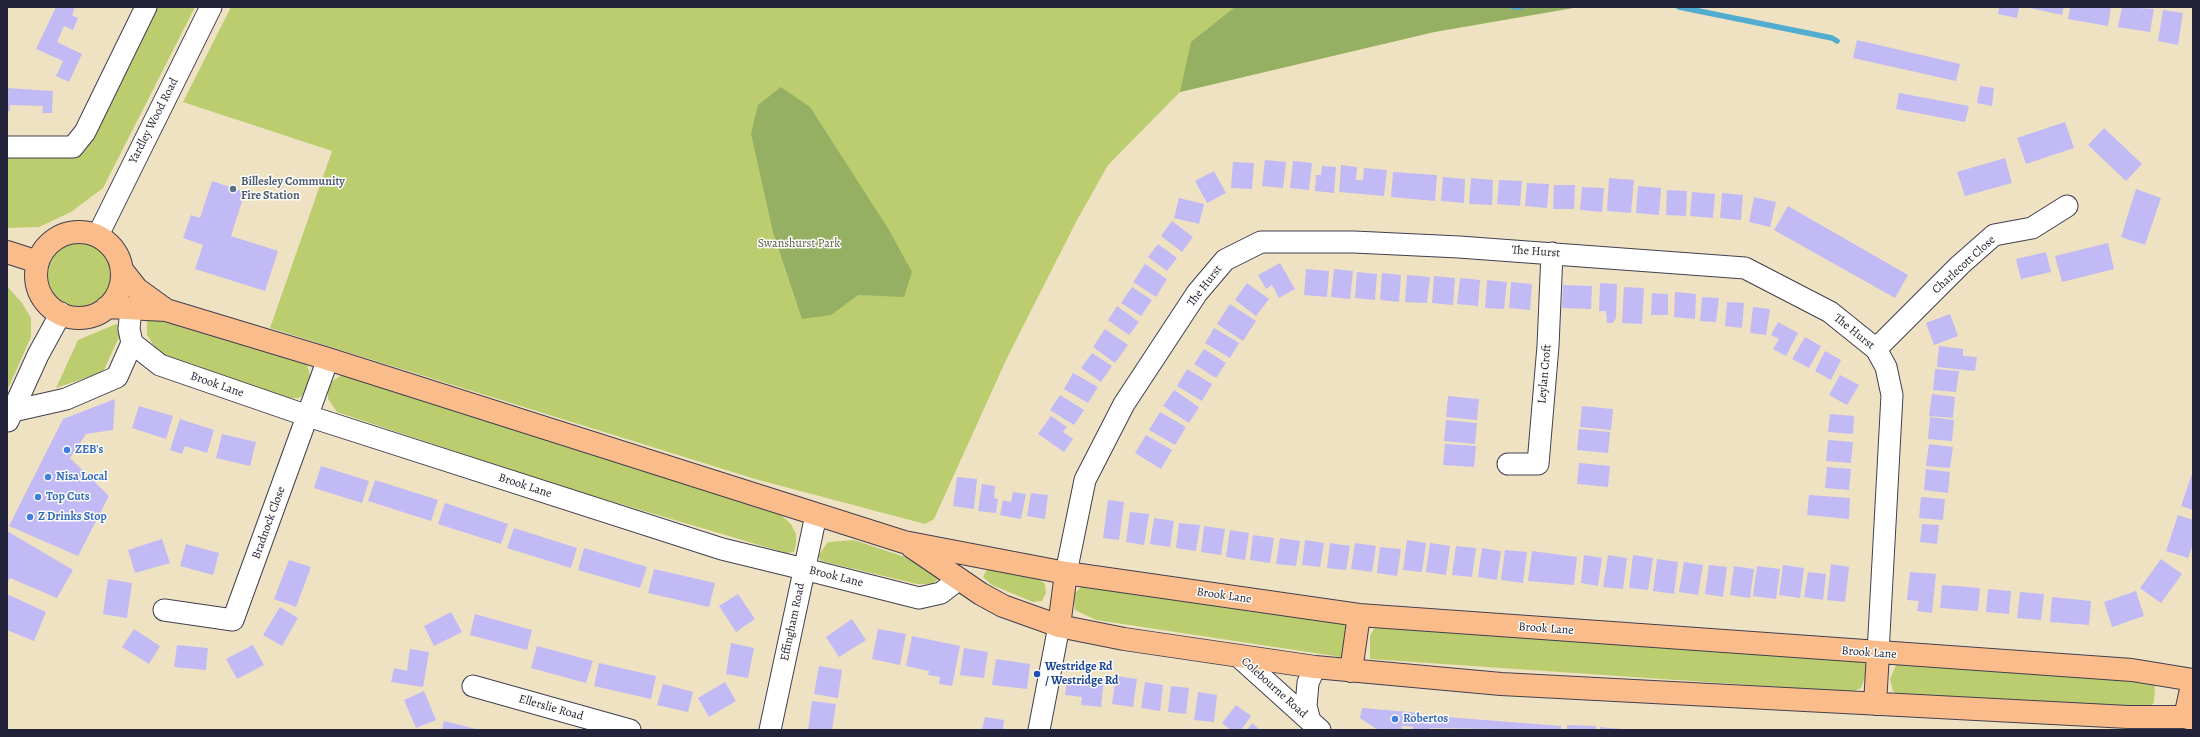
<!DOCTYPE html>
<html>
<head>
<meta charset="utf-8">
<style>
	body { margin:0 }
	#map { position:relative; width:2200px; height:737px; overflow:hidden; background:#efe2c3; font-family:Alegreya,serif }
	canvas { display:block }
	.frame { position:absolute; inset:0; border:8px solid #22223b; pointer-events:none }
</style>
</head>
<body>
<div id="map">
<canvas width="2200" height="737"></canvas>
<div class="frame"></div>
</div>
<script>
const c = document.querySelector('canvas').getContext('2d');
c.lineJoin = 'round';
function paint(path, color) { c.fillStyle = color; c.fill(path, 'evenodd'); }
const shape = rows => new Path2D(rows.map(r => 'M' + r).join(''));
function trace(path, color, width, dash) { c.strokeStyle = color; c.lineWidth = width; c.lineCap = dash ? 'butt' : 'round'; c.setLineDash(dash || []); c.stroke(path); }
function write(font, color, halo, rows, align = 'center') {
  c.font = font + ' Alegreya,serif'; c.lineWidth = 3; c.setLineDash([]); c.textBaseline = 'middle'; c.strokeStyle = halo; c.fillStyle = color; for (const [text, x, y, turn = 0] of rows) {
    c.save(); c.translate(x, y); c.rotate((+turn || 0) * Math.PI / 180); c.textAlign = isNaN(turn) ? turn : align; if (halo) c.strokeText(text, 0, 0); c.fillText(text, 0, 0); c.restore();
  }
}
paint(shape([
	[157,7,195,7,103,188,71,212,39,227,7,228,7,156,80,155],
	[231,7,1573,7,1573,8,1434,32,1180,92,1108,165,1076,222,1007,358,934,519,925,524,755,479,270,328,332,151,183,102],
	'48 275a32 32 0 1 1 64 0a32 32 0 1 1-64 0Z',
	[7,286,22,303,31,318,31,337,7,391],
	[147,316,297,357,307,365,311,379,306,393,299,398,286,398,159,354,147,335],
	[116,324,122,327,119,337,103,372,56,388,78,340],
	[344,374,780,514,791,524,796,534,796,544,794,552,786,553,553,484,337,412,328,399,328,389,332,381],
	[854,540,932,566,940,575,938,580,931,584,917,584,821,561,818,556,828,542],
	[987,569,1036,576,1045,584,1046,593,1042,601,1033,602,992,585,983,577],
	[1083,585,1351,620,1348,658,1096,620,1075,610,1073,595],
	[1376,625,1865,659,1868,668,1861,688,1852,692,1370,659,1370,636],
	[1897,663,2140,677,2155,684,2154,703,2146,708,1900,696,1893,691,1890,679]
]), '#bccd70');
paint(shape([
	[1235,7,1571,7,1573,8,1434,32,1180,92,1191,42],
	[781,87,810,107,889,230,912,272,904,297,858,295,831,315,802,319,773,232,751,134,758,105]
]), '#95b062');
trace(shape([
	[1514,7,1520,7],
	[1679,7,1832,38,1837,41]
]), '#52accf', 5.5);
paint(shape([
	[56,7,75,7,72,15,78,18,73,30,64,26,57,42,82,54,69,82,56,76,63,61,36,49],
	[1999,7,2019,7,2017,18,1998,14],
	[2025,7,2064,7,2062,15],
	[2070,7,2111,7,2108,26,2068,19],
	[2122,7,2154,9,2150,32,2118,27],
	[2163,10,2183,13,2178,45,2158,41],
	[1857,40,1960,64,1956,81,1853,58],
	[1980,86,1994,88,1992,106,1977,103],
	[7,88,53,91,52,113,42,113,43,106,10,105,10,111,7,111],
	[1899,93,1969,106,1965,122,1896,109],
	[2065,122,2074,148,2026,164,2017,138],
	[2104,128,2142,164,2126,181,2088,145],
	[2005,158,2012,183,1965,196,1957,172],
	[1265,160,1286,162,1283,188,1262,186],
	[1293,161,1312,163,1309,190,1290,188],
	[1233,162,1254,163,1252,189,1231,188],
	[1341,165,1357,167,1356,180,1363,180,1364,168,1387,170,1384,196,1339,192],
	[1322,166,1336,167,1334,193,1315,191,1316,175,1321,175],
	[1214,171,1226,193,1207,203,1195,181],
	[1393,172,1437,175,1435,201,1391,197],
	[1443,177,1465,179,1464,203,1441,201],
	[1471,178,1493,180,1492,205,1469,204],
	[1609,178,1634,180,1631,213,1607,211],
	[1499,180,1522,181,1520,206,1497,204],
	[212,181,245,192,231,236,278,251,265,291,195,269,203,245,183,238,191,215,200,218],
	[1527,183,1549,184,1547,208,1525,206],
	[1554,185,1575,185,1574,209,1553,209],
	[1638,186,1661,188,1659,215,1636,213],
	[1582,187,1604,188,1602,212,1580,210],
	[2136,189,2161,198,2145,245,2121,237],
	[1667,190,1687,191,1686,216,1666,215],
	[1692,192,1715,194,1713,218,1690,216],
	[1722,193,1743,195,1741,220,1720,218],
	[1754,197,1776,202,1770,227,1749,222],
	[1179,198,1204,204,1199,224,1174,218],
	[1788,206,1908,275,1895,298,1774,230],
	[1172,221,1193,237,1182,252,1161,236],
	[2108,243,2114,269,2062,282,2055,256],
	[1158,244,1177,258,1167,271,1148,257],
	[2046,252,2051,272,2021,279,2016,259],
	[1280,263,1295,289,1279,298,1272,285,1266,289,1258,275],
	[1145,264,1167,279,1156,297,1133,282],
	[1306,269,1329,271,1327,297,1304,295],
	[1334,269,1353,271,1350,299,1331,297],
	[1357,272,1377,274,1375,300,1355,298],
	[1382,273,1401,275,1399,302,1380,300],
	[1407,275,1430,277,1427,303,1405,302],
	[1434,276,1455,278,1453,305,1432,303],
	[1460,278,1480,280,1478,306,1457,304],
	[1487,280,1507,282,1504,309,1485,308],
	[1511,282,1532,284,1530,310,1509,308],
	[1247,283,1269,299,1256,316,1235,300],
	[1600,283,1617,284,1616,318,1613,323,1607,323,1606,311,1599,311],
	[1563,285,1592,286,1591,309,1562,308],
	[1132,287,1152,300,1141,316,1121,303],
	[1624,287,1644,288,1642,324,1622,323],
	[1675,292,1696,294,1695,319,1674,317],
	[1652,293,1668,294,1668,315,1651,315],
	[1702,297,1719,298,1716,322,1700,321],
	[1727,302,1744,303,1742,328,1725,326],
	[1230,304,1256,321,1243,341,1217,324],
	[1117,306,1139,322,1129,335,1108,320],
	[1753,307,1770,309,1766,335,1750,333],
	[1950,314,1958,336,1934,345,1926,323],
	[1778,322,1798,333,1786,356,1773,349,1779,339,1771,335],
	[1214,328,1239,343,1230,358,1205,343],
	[1105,329,1128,345,1115,363,1093,347],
	[1805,337,1821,346,1809,368,1792,359],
	[1939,346,1963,349,1963,356,1977,357,1975,371,1937,367],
	[1204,349,1226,363,1216,378,1194,364],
	[1825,351,1841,360,1831,380,1815,371],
	[1092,353,1112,366,1101,382,1081,368],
	[1187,369,1212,384,1202,401,1177,386],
	[1935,369,1959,371,1956,392,1933,390],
	[1073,373,1098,387,1088,403,1064,389],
	[1840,375,1859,385,1847,405,1829,395],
	[1174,390,1199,407,1189,423,1163,406],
	[1932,394,1955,397,1953,418,1929,416],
	[1060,395,1084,410,1074,425,1050,410],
	[1448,396,1479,399,1477,420,1446,417],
	[115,399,113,430,86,434,70,458,109,496,78,556,9,526,63,419],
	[139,406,173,416,166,439,132,428],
	[1582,406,1613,409,1611,430,1580,427],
	[1160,412,1186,427,1175,445,1149,430],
	[1830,414,1854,416,1853,434,1828,432],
	[1051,416,1067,427,1063,432,1073,439,1064,452,1038,434],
	[1930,417,1954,420,1952,441,1928,439],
	[180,419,214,430,207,453,185,446,182,454,170,450],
	[1446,420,1477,423,1475,444,1444,441],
	[1579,429,1610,432,1608,453,1577,450],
	[222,434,256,442,250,466,216,458],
	[1146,435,1172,450,1161,469,1135,453],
	[1828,440,1853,442,1851,463,1826,461],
	[1445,444,1476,446,1474,467,1443,465],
	[1929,444,1953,447,1950,468,1926,466],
	[1579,463,1610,466,1608,487,1577,484],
	[321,466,369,481,362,503,314,488],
	[1827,467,1851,469,1849,490,1825,488],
	[1926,469,1950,472,1948,493,1924,490],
	[2193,471,2193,510,2181,506],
	[957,477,977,479,974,509,953,506],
	[375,480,438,500,431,521,368,501],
	[982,484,995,486,994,498,998,499,996,513,978,511],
	[1013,492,1026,494,1021,519,1000,515,1003,500,1011,502],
	[1031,493,1048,495,1045,519,1027,516],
	[1809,495,1850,498,1849,519,1807,515],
	[1921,497,1945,499,1943,520,1919,518],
	[1108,500,1124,502,1119,540,1103,538],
	[445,503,508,524,501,544,438,524],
	[1130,512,1149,514,1144,545,1126,542],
	[2178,515,2193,520,2193,544,2188,558,2166,551],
	[1154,518,1174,521,1170,547,1150,544],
	[1179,523,1200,525,1196,551,1176,548],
	[1922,524,1939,525,1937,544,1920,542],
	[1204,526,1225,529,1221,555,1201,552],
	[514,528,577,548,571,568,507,548],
	[1230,530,1249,533,1245,560,1226,557],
	[7,531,73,570,57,598,10,578,7,583],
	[1253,535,1274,538,1270,563,1250,560],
	[1280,538,1300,541,1296,566,1276,564],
	[162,539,170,563,135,573,128,550],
	[1305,540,1324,543,1320,567,1302,565],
	[1407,540,1426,543,1422,572,1403,570],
	[1330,543,1350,546,1346,570,1327,568],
	[1355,543,1376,546,1372,572,1351,569],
	[1430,543,1450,546,1446,575,1426,572],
	[186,544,219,553,213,575,180,566],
	[1456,546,1476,548,1472,577,1452,575],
	[1380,547,1401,549,1397,576,1377,573],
	[584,548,647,567,640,588,578,570],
	[1482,548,1501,551,1497,580,1478,577],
	[1505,550,1527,552,1523,583,1501,580],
	[1532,551,1577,557,1574,585,1528,581],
	[1584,555,1602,558,1598,586,1581,583],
	[1608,555,1627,558,1623,589,1603,587],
	[1633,555,1653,558,1648,590,1629,588],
	[1657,559,1678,562,1674,594,1653,591],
	[2161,559,2182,574,2161,603,2140,588],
	[289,560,311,567,296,607,274,599],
	[1684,562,1703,565,1698,595,1679,592],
	[1831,564,1849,567,1845,602,1827,600],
	[1709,565,1727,567,1723,597,1705,594],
	[1783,565,1804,568,1800,598,1779,595],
	[1734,566,1754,569,1750,598,1730,595],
	[1757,566,1780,569,1776,599,1753,596],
	[654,569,715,583,709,607,648,593],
	[1808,572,1826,574,1823,600,1804,597],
	[1910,572,1936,574,1932,613,1917,611,1919,601,1907,600],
	[108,579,132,583,127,618,103,614],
	[1942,585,1980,588,1978,611,1940,608],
	[1988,589,2011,591,2009,614,1986,612],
	[2136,591,2144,616,2112,627,2104,602],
	[2020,592,2044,594,2041,620,2017,618],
	[7,594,46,612,34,641,7,630],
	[738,594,755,619,736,632,719,606],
	[2052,597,2091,601,2089,625,2050,622],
	[280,607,298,618,282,646,263,635],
	[451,612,462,632,434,646,424,626],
	[475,614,532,630,527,650,470,635],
	[852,619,866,640,839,657,826,637],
	[134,629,160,646,149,664,122,647],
	[878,629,906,634,900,665,872,659],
	[912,636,960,646,952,686,939,684,940,677,928,675,929,671,906,666],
	[731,643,754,648,748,678,726,674],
	[177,645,208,648,206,670,174,667],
	[253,645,264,665,237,679,226,659],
	[537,646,593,661,586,683,531,668],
	[964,648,988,652,984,678,960,675],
	[410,649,429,652,423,687,391,682,394,668,407,671],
	[996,659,1030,664,1027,689,992,685],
	[599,663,656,676,651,699,594,686],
	[819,666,842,670,838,698,814,694],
	[1085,676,1104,678,1101,707,1081,705,1082,697,1065,695,1067,680,1084,682],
	[1116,676,1137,679,1133,707,1112,704],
	[725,682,736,701,709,717,698,698],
	[1145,682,1163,685,1160,711,1141,708],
	[663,684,693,692,688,712,657,705],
	[1171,686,1189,688,1186,714,1168,712],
	[424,691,436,720,416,728,404,700],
	[1198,692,1217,695,1214,722,1194,720],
	[812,701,836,704,832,730,808,730],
	[1236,705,1251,716,1241,730,1231,730,1222,723],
	[1362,708,1421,713,1421,715,1561,726,1561,730,1430,728,1430,730,1413,730,1413,727,1402,726,1401,730,1378,730,1360,718],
	[985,717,1004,720,1003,730,982,730],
	[444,721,476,729,476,730,442,730],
	[1252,723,1260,730,1247,730],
	[1567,725,1596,726,1596,730,1567,730],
	[1600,727,1622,729,1622,730,1600,730]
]), '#c1baf5');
const minor = shape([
	[7,147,73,147,85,132,146,7],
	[98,235,211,7],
	[131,308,129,329,132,343,160,365,308,416,722,549,804,569,919,598,941,593,959,579],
	[1876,349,1960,265,1994,235,2032,228,2067,206],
	[7,408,13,411,66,399,117,377,132,343],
	[8,421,38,355,61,313],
	[1508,464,1538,464,1548,346,1552,253],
	[1066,573,1085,480,1124,404,1197,293,1225,260,1261,242,1354,242,1459,247,1745,268,1830,312,1876,349,1886,367,1892,395,1878,653],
	[164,610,233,620,328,359],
	[1238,656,1320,730],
	[473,686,630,730],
	[1310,721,1306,706,1308,683,1315,667],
	[770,730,816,515],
	[1039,730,1059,626]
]);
const major = shape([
	'36 275a43 43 0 1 1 86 0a43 43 0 1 1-86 0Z',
	[7,252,38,262],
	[122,270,137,289,166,310],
	[107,307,166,310,328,359,904,542,1066,573,1359,615,2132,670,2193,680],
	[912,547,981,594,1003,606,1059,626,1124,639,1315,667,1501,684,2128,717,2185,717,2193,719],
	[1059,626,1066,573],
	[1351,671,1359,615],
	[1875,704,1878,653],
	[2185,717,2193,680]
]);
trace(minor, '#413f4f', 23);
trace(major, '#413f4f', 24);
trace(minor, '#fff', 21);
trace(major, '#fabc8b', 22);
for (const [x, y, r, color] of [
	[233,189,4,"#5c6f8a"],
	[67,450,4,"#3f7fe0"],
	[48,477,4,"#3f7fe0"],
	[38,497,4,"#3f7fe0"],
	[30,517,4,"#3f7fe0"],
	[1037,674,4,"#1a4fb4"],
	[1395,719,4,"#3f7fe0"]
]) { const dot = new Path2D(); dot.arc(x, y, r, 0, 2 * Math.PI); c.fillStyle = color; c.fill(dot); trace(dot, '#fdfcf7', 1.5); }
write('12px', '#22223b', '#fdfcf7', [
	["Yardley Wood Road",154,121,-63],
	["The Hurst",1536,252,4],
	["Charlecott Close",1964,265,-42],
	["The Hurst",1205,286,-52],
	["The Hurst",1854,332,39],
	["Leylan Croft",1545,374,-85],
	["Brook Lane",217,385,19],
	["Brook Lane",525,486,18],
	["Bradnock Close",269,523,-70],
	["Brook Lane",836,577,14],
	["Brook Lane",1224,596,8],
	["Effingham Road",793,622,-78],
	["Brook Lane",1546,629,4],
	["Brook Lane",1869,653,4],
	["Colebourne Road",1274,688,42],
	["Ellerslie Road",551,708,16]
]);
write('bold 12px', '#4e5e75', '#fdfcf7', [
	["Billesley Community",241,182],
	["Fire Station",241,196]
], 'left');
write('12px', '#585e4e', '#fdfcf7', [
	["Swanshurst Park",799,244]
]);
write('bold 12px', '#366cbe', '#fdfcf7', [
	["ZEB's",75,450],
	["Nisa Local",56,477],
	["Top Cuts",46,497],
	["Z Drinks Stop",38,517],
	["Robertos",1403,719]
], 'left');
write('bold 12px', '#164399', '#fdfcf7', [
	["Westridge Rd",1045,667],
	["/ Westridge Rd",1045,681]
], 'left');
</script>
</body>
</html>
